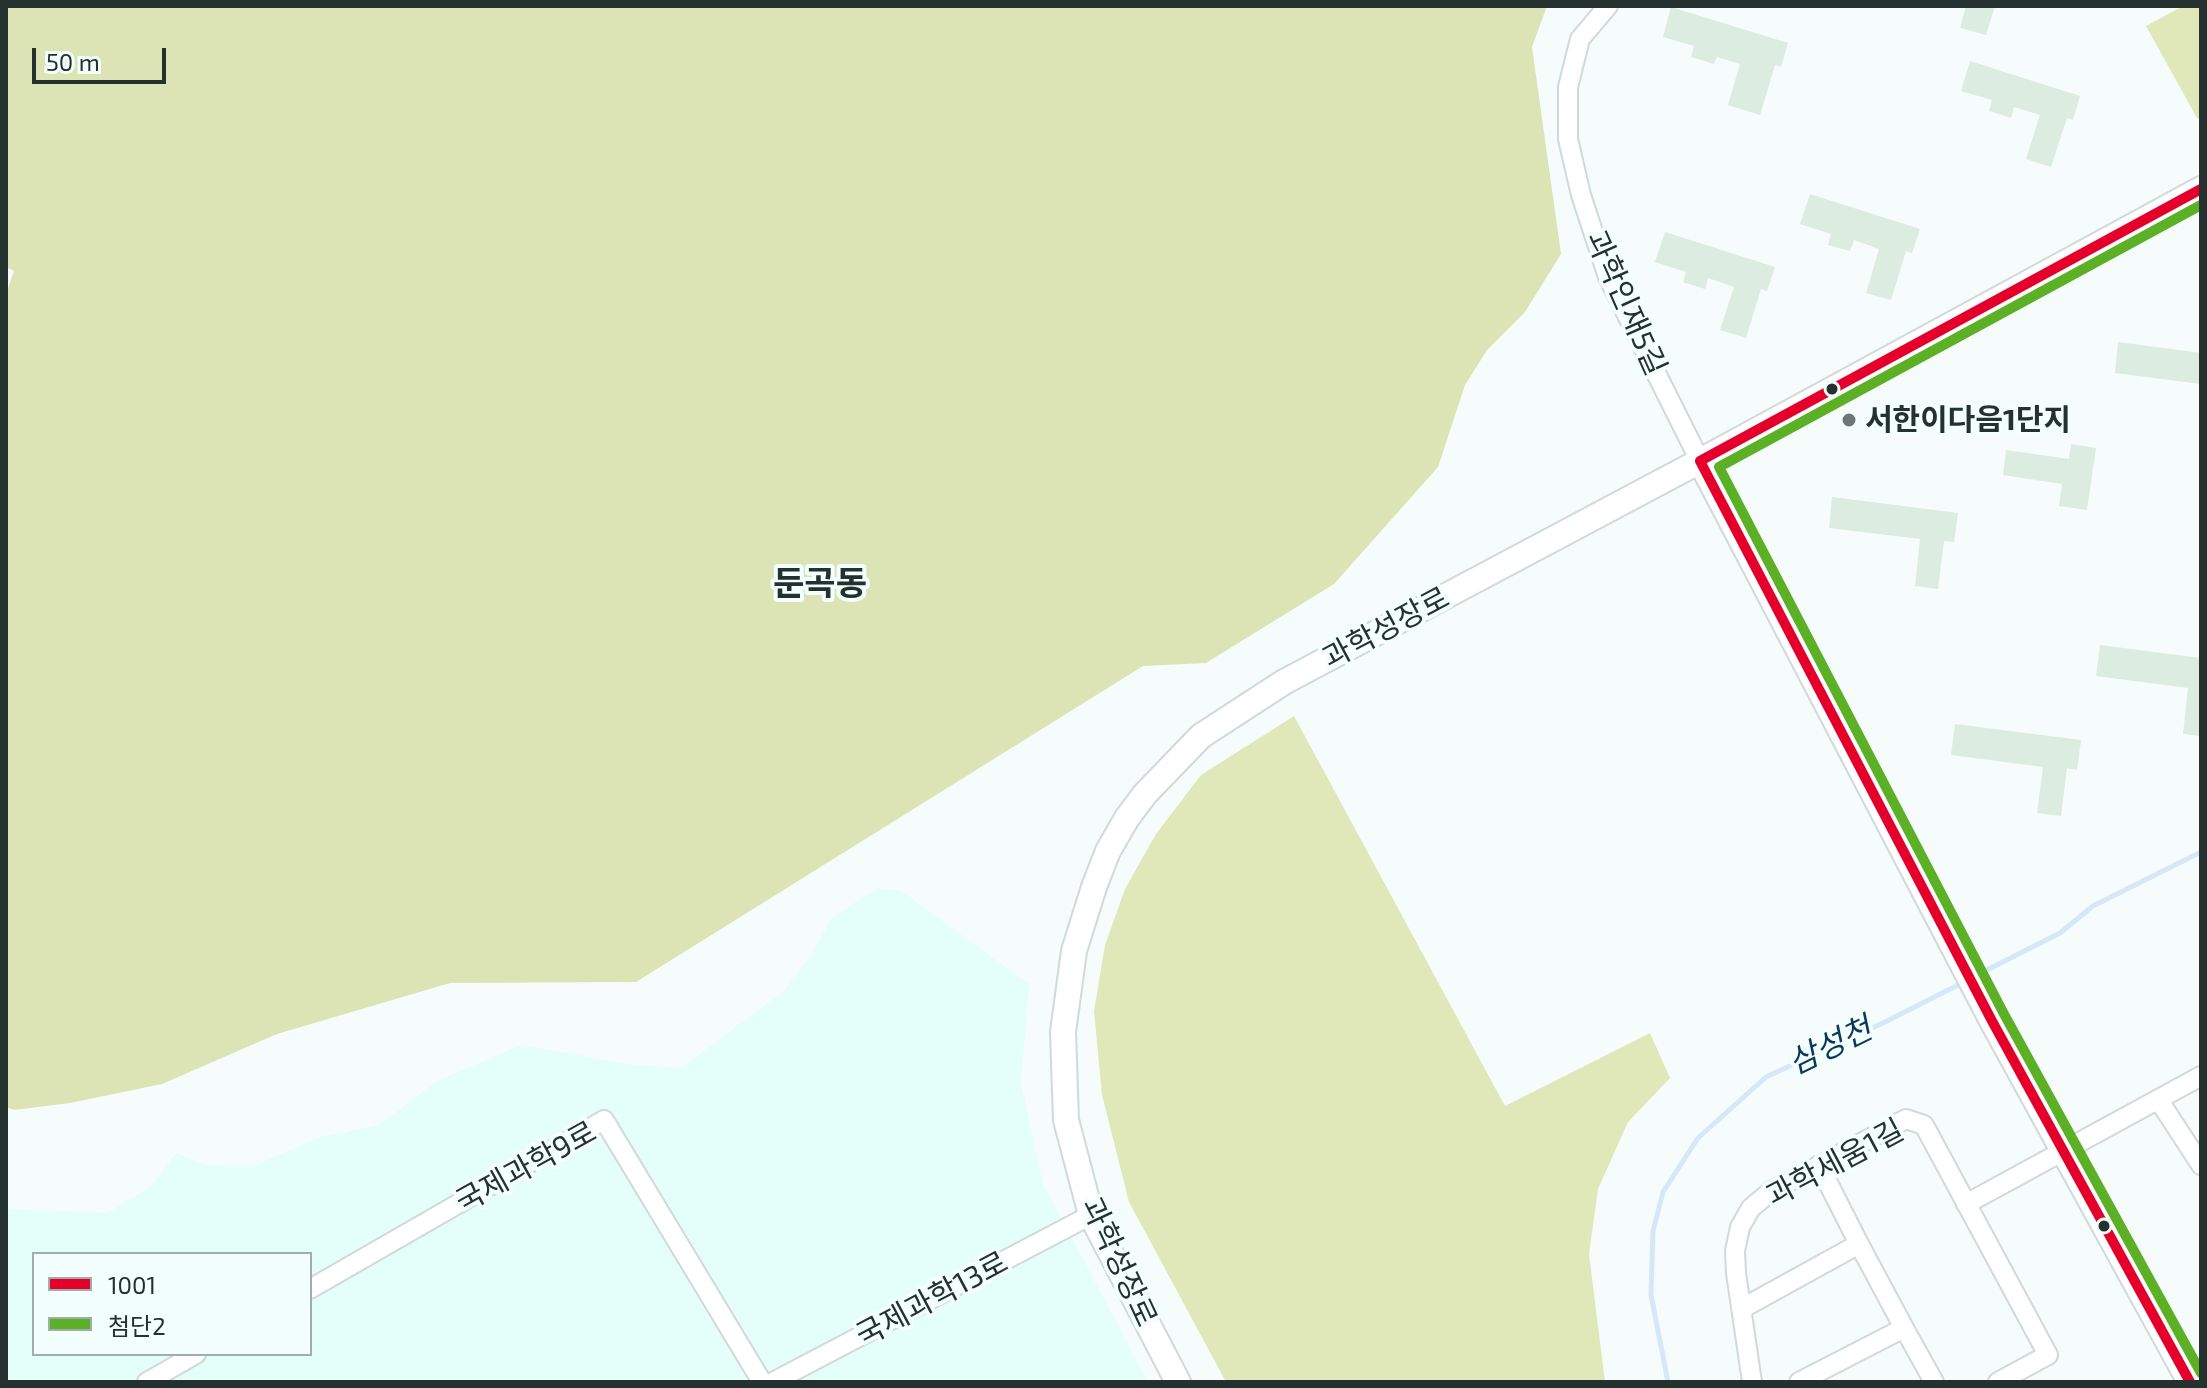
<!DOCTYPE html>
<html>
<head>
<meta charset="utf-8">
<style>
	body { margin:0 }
	#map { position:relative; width:2207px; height:1388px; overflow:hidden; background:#f5fcfb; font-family:"Exo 2","Noto Sans KR",sans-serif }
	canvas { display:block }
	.frame { position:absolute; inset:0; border:8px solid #24312e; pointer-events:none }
	.legend { position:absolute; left:32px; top:1252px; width:280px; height:104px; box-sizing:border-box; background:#f2fffc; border:2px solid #a0adaa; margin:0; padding:10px 14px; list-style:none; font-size:24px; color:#24312e }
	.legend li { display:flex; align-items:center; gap:16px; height:40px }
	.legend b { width:40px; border:2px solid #a0adaa }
	.scale { position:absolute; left:32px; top:48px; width:134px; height:36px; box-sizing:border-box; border:4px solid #24312e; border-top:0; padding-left:10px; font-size:24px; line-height:28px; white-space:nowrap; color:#24312e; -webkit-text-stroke:6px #f2fffc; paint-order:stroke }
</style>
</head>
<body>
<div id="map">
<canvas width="2207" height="1388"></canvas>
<div class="frame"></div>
<ul class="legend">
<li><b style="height:10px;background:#e4002b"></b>1001</li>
<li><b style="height:10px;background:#5bb025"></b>첨단2</li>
</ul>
<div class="scale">50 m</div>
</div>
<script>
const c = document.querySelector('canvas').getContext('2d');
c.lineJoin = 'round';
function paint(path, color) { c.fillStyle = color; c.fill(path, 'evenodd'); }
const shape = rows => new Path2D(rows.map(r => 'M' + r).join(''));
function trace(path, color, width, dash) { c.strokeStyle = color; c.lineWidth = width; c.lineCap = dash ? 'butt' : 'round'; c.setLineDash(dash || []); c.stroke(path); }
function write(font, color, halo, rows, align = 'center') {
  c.font = font + ' "Exo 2","Noto Sans KR",sans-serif'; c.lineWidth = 8; c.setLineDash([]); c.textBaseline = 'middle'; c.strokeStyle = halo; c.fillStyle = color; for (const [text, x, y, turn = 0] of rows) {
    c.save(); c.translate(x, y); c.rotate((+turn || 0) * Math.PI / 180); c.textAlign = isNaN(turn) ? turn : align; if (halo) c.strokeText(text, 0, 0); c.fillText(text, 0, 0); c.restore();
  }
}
paint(shape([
	[877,888,901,891,1029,984,1021,1083,1043,1184,1148,1382,6,1382,6,1209,108,1213,151,1186,176,1153,205,1165,253,1166,318,1138,379,1125,437,1081,521,1045,634,1065,681,1068,785,990,812,954,832,918],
	[34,1254,310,1254,310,1354,34,1354]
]), '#e4fef9');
paint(shape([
	[2183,6,2201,6,2201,119,2197,118,2146,26],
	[1294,716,1505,1106,1650,1033,1670,1078,1628,1122,1598,1189,1589,1254,1605,1382,1226,1382,1129,1202,1102,1095,1094,1011,1105,945,1125,889,1156,834,1201,775]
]), '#e0e8ba');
paint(shape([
	[6,6,1547,6,1532,47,1561,254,1525,312,1487,350,1465,385,1438,467,1334,584,1206,663,1143,666,636,982,450,983,277,1034,162,1084,70,1103,14,1110,6,1107,6,294,14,271,6,267]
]), '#dce4b5');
trace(shape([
	[1975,976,2060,933,2093,906,2201,852],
	[1668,1382,1651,1295,1653,1231,1663,1192,1698,1138,1766,1077,1885,1022,1962,983]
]), '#d5e8f9', 5);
paint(shape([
	[1966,6,1995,6,1986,35,1960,28],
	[1671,7,1788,43,1781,67,1775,65,1760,115,1728,105,1740,64,1717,57,1714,64,1691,57,1694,46,1663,37],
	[1970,61,2080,96,2073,120,2067,118,2051,167,2026,159,2040,115,2014,107,2011,118,1989,111,1992,100,1961,91],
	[1810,194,1920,229,1912,253,1906,251,1891,300,1866,293,1879,249,1854,240,1850,251,1828,245,1831,234,1800,224],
	[1665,232,1775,267,1767,291,1761,289,1746,338,1720,330,1734,287,1708,278,1705,289,1683,282,1686,272,1655,262],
	[2118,342,2201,353,2201,384,2115,373],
	[2071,444,2096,448,2087,510,2059,506,2062,484,2003,475,2006,450,2069,459],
	[1832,497,1958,513,1954,542,1944,541,1938,589,1915,586,1920,539,1829,528],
	[2100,645,2201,658,2201,736,2183,734,2188,688,2096,676],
	[1955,724,2081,740,2077,770,2067,768,2061,816,2037,813,2043,767,1951,755]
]), '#dcece0');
const minor = shape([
	[1608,6,1580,39,1568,87,1568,139,1581,195,1608,277,1700,461],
	[2158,1099,2201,1165],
	[1966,1204,2201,1076],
	[1859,1244,1904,1328],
	[310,1289,604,1120,762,1382],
	[1741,1309,1859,1244,1819,1165],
	[147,1382,196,1354],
	[773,1382,1091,1215],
	[1752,1382,1736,1273,1735,1251,1740,1227,1751,1208,1770,1192,1906,1119,1924,1125,2048,1355,1998,1382],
	[1799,1382,1904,1328,1934,1382]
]);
const tertiary = shape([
	[1700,461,1992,1021,2190,1382],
	[1178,1382,1091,1215,1066,1120,1063,1032,1074,951,1094,887,1108,851,1127,818,1145,794,1201,736,1284,682,1700,461,2201,189]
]);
trace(minor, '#d0dad8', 22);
trace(tertiary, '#d0dad8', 28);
trace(minor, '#fefffe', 18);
trace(tertiary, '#fefffe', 24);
trace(shape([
	[1700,461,1992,1021,2190,1382],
	[1700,461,2201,189]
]), '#e4002b', 10);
trace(shape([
	[2201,205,1719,467,2004,1014,2201,1373]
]), '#5bb025', 10);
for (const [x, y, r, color] of [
	[1832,389,7,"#24312e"],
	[1849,420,8,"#6d7876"],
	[2104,1226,7,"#24312e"]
]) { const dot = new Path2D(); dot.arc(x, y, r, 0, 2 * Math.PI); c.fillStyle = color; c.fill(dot); trace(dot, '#f2fffc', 3); }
write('30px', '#24312e', '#f2fffc', [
	["과학인재5길",1626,303,66],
	["과학성장로",1386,628,-28],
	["과학세움1길",1835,1163,-28],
	["국제과학9로",526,1167,-29],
	["과학성장로",1119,1262,65],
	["국제과학13로",932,1299,-28]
]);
write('bold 30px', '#24312e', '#f2fffc', [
	["서한이다음1단지",1865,420]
], 'left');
write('italic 32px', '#0b375f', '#f2fffc', [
	["삼성천",1830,1046,-26]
]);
write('bold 34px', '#24312e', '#f2fffc', [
	["둔곡동",820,584]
]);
</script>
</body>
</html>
